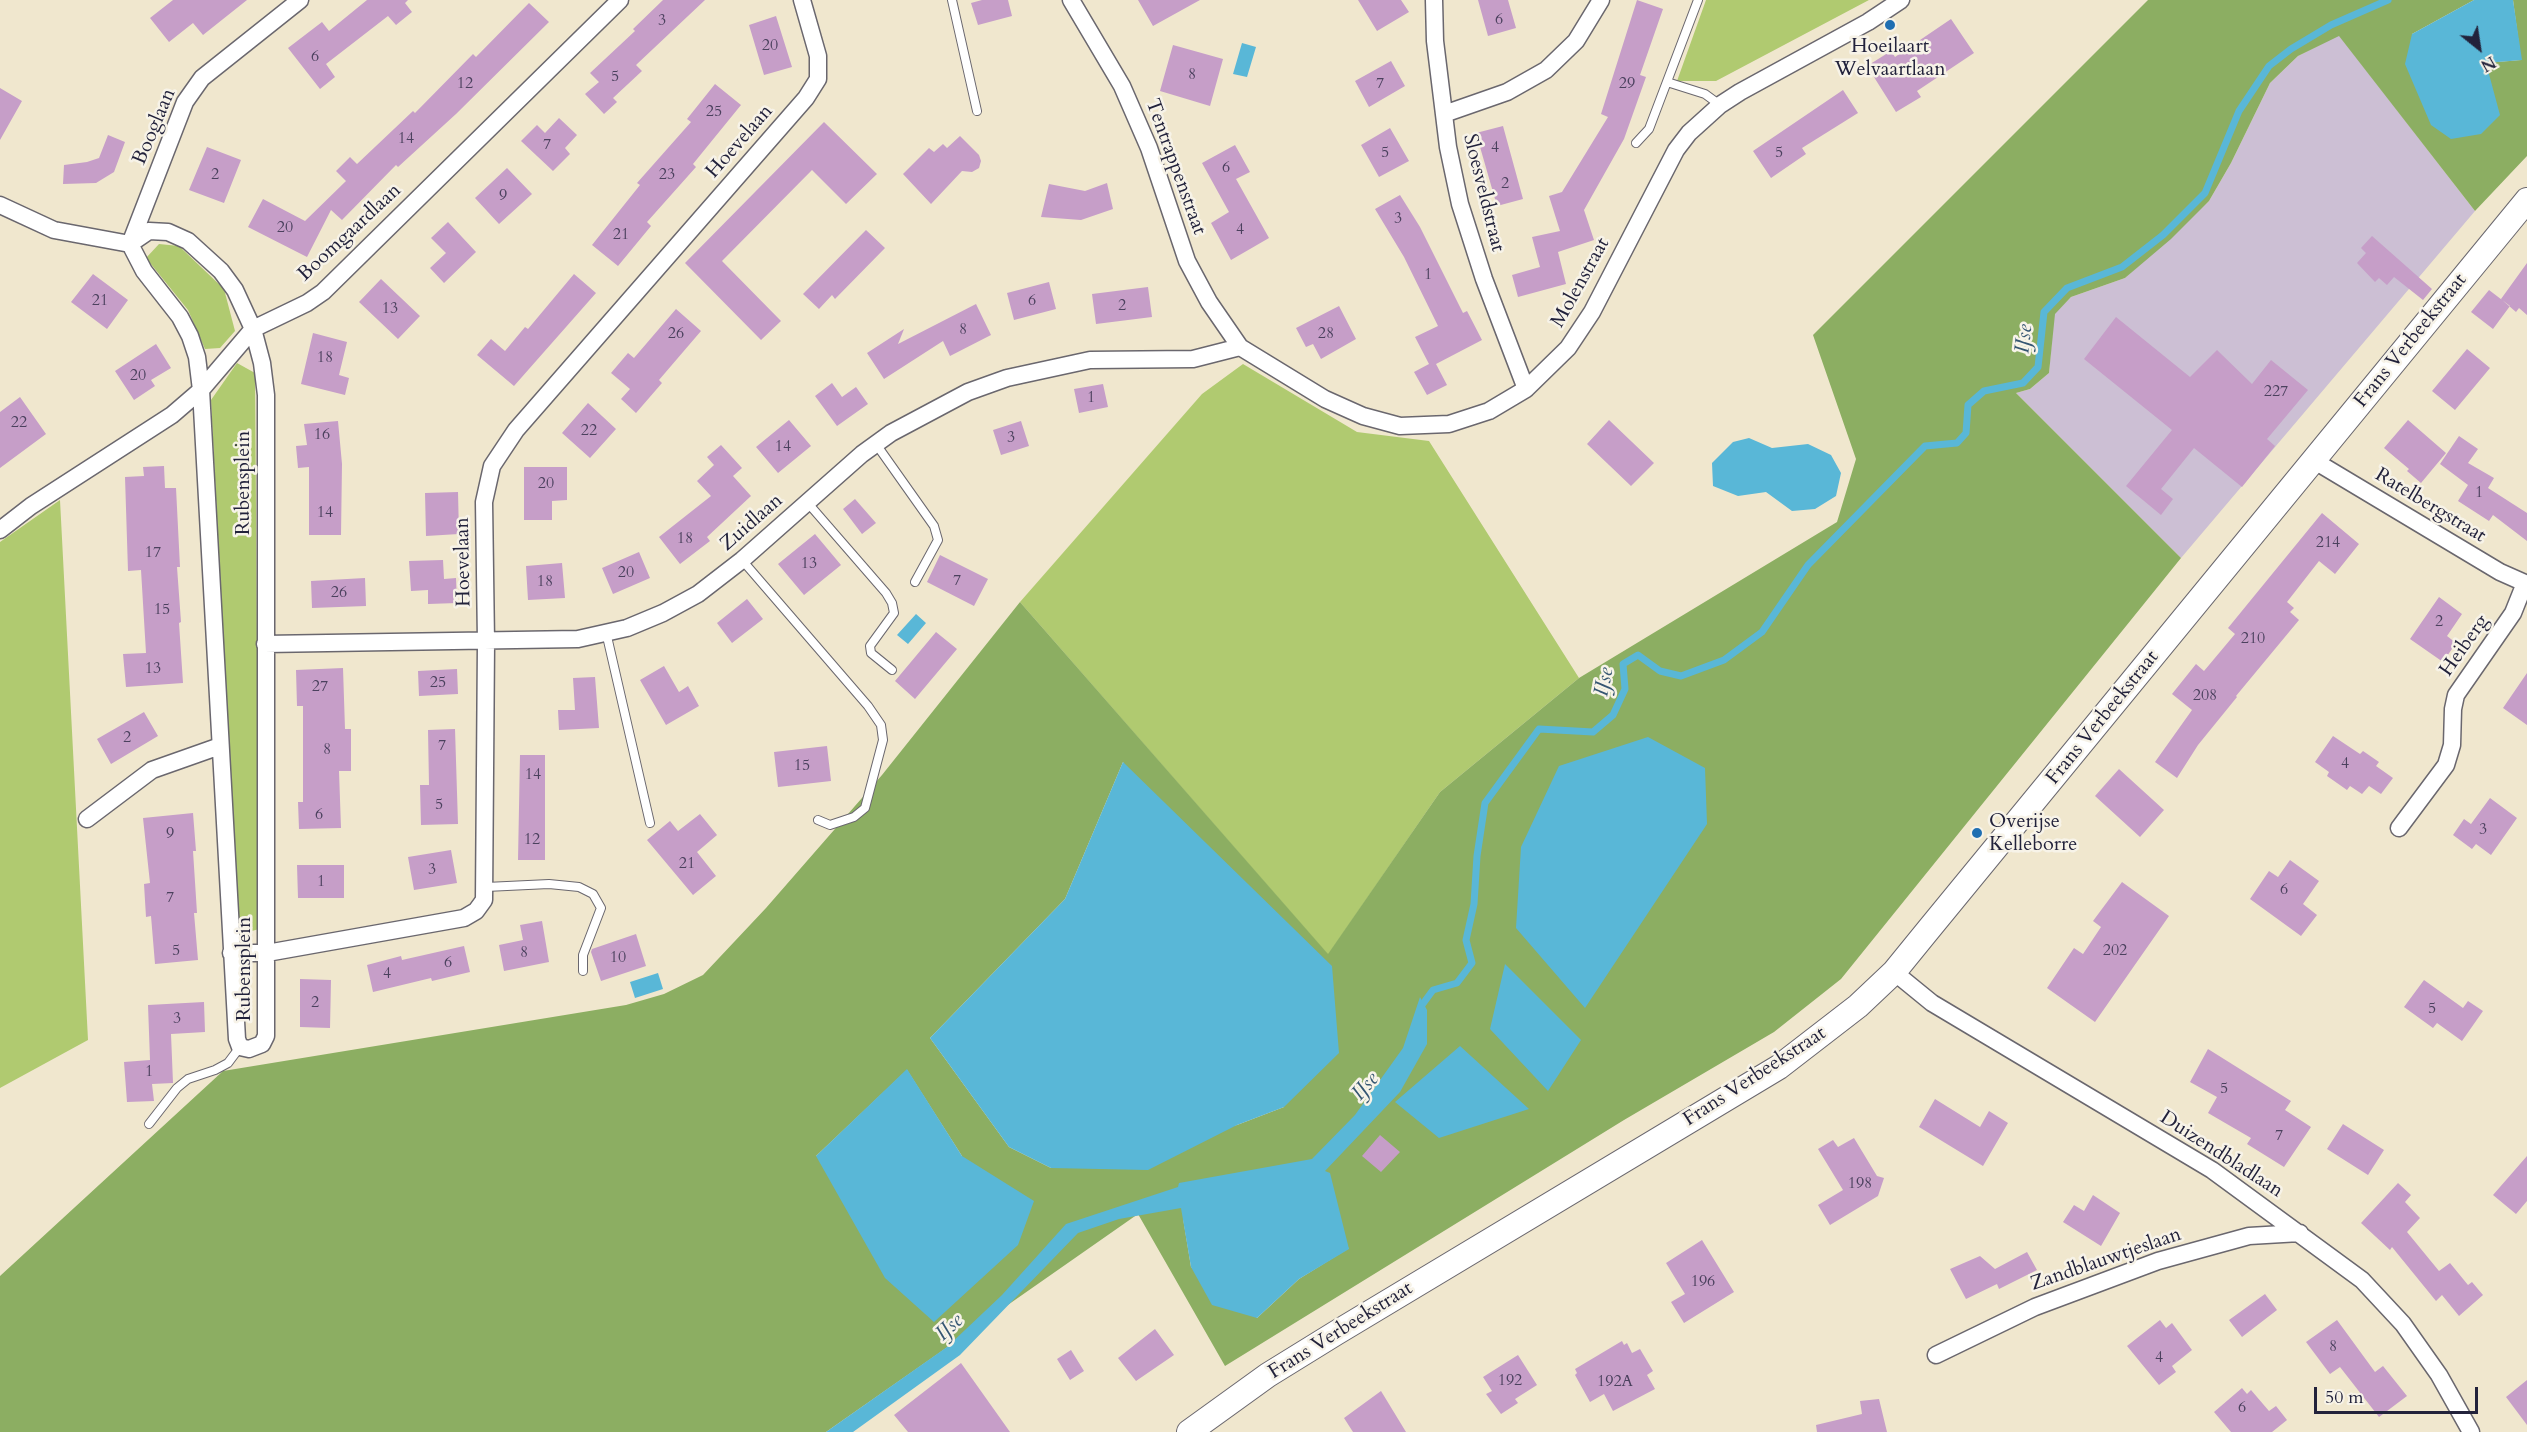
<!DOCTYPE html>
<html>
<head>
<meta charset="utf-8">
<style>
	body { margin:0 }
	#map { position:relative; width:2527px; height:1432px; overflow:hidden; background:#f0e7ce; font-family:Cardo,serif }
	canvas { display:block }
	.north { position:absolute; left:2449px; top:18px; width:60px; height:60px; -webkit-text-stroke:4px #f7f3e8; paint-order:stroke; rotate:150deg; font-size:16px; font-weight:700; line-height:24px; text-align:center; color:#22223b }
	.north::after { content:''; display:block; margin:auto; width:21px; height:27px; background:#22223b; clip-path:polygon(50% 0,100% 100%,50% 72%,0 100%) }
	.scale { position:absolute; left:2314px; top:1387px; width:164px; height:27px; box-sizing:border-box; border:3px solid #22223b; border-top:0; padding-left:8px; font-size:18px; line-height:21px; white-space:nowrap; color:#22223b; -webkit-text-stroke:4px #f7f3e8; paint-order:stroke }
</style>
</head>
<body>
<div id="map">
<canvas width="2527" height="1432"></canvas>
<div class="north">N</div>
<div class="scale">50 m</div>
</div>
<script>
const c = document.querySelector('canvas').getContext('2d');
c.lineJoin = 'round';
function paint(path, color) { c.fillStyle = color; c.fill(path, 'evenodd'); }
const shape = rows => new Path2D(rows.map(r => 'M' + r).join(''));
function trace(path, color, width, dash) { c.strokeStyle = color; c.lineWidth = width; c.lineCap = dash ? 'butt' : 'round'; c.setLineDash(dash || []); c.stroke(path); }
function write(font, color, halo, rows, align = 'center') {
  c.font = font + ' Cardo,serif'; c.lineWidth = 5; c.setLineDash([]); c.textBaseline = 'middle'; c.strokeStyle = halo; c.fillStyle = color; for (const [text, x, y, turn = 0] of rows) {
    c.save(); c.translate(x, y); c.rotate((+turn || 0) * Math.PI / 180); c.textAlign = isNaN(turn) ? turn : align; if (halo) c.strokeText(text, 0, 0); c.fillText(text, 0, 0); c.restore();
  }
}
paint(shape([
	[2339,35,2475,211,2181,558,2016,393,2030,389,2049,373,2054,314,2071,297,2125,278,2209,201,2231,163,2270,83,2298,56]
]), '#ccbfd4');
paint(shape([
	[1706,0,1869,0,1716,81,1677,81],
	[159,244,179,246,224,289,235,331,220,348,205,349,188,310,146,258],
	[237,363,255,373,259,929,238,935,211,400],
	[1243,364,1357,432,1429,441,1579,678,1440,792,1328,955,1020,602,1202,394],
	[60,500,88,1040,0,1088,0,542]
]), '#b0ca70');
paint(shape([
	[2148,0,2474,0,2412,34,2485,63,2521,60,2513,0,2527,0,2527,156,2475,211,2339,36,2298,56,2270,83,2231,163,2209,201,2171,239,2125,278,2071,297,2055,314,2049,373,2030,389,2016,393,2181,558,1841,979,1774,1032,1624,1120,1225,1366,1138,1214,826,1432,0,1432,0,1276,223,1071,626,1005,664,994,703,975,766,908,882,775,1020,602,1328,954,1440,792,1579,678,1837,522,1856,459,1813,335],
	[1123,762,1284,1107,1237,1125,1051,1168,1009,1147,930,1038,1065,899],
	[907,1070,962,1156,816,1156],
	[1183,1218,1349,1248,1299,1279,1257,1318,1191,1267]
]), '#8cae62');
paint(shape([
	[2474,0,2513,0,2522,60,2486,63,2500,115,2481,134,2451,139,2431,125,2405,64,2412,34],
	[1242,43,1256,47,1247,77,1233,74],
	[1749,438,1772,448,1808,444,1831,455,1841,473,1836,496,1815,509,1792,511,1766,492,1738,496,1713,486,1712,463,1733,442],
	[916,614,926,623,908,644,897,635],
	[1648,737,1705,768,1707,824,1585,1008,1516,928,1521,847,1559,766],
	[1123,762,1332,966,1339,1053,1284,1107,1237,1125,1148,1170,1051,1168,1009,1147,930,1038,1065,899],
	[1505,964,1581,1040,1548,1091,1490,1029],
	[658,973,663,989,635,998,630,982],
	[1420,997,1427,1010,1427,1044,1400,1092,1325,1171,1330,1173,1349,1249,1299,1279,1257,1318,1212,1305,1191,1267,1181,1208,1119,1219,1078,1233,960,1355,853,1432,826,1432,947,1347,1002,1295,1066,1224,1178,1187,1179,1183,1312,1159,1355,1115,1403,1048],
	[1460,1046,1529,1109,1439,1138,1395,1102],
	[907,1069,962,1156,1034,1201,1018,1245,934,1322,885,1278,816,1156]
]), '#59b7d7');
trace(shape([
	[1420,1012,1422,1005,1433,990,1457,983,1472,963,1466,940,1474,904,1477,856,1485,803,1539,729,1593,732,1613,715,1625,689,1623,664,1638,655,1660,671,1681,676,1724,660,1762,632,1808,565,1925,446,1957,443,1966,433,1968,405,1984,391,2023,383,2038,367,2044,312,2067,288,2122,267,2163,235,2205,193,2239,111,2269,66,2291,49,2331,25,2388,0]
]), '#59b7d7', 7);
paint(shape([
	[173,0,247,0,203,35,193,23,169,42,150,18],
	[367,0,408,0,405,3,412,12,396,25,388,16,326,64,335,77,320,89,288,48,322,22,329,31],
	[663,0,705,0,636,65,642,71,613,98,617,102,604,114,585,94,599,82,590,73,635,31,633,29],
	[982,0,1008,0,1012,16,978,25,971,3],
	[1138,0,1200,0,1153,26],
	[1358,0,1401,0,1409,12,1377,31],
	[1478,0,1508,0,1516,28,1488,36],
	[1637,0,1663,9,1640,75,1646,77,1624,139,1584,210,1594,240,1558,252,1566,284,1518,297,1512,275,1540,267,1532,237,1560,231,1549,196,1562,192,1608,117,1601,114],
	[529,3,549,22,456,114,398,167,396,165,342,220,331,210,307,257,248,227,263,199,305,221,346,181,336,171,350,157,357,164,413,111,415,113,473,54,476,57],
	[776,16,792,67,764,75,749,25],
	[1951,19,1974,53,1917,91,1921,97,1896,112,1867,66,1891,51,1895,57],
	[1173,45,1223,59,1210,106,1160,91],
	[1391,61,1405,86,1369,107,1355,81],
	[715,84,741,105,693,164,696,167,647,222,651,226,618,266,592,245,640,185,637,183,691,122,687,119],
	[0,88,22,101,0,140],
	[1843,90,1858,113,1802,148,1806,154,1771,178,1753,151],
	[559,118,577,135,565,148,570,154,553,171,521,141,537,125,545,133],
	[824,122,877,174,846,204,812,170,722,261,781,321,761,340,685,263],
	[1503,126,1523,199,1497,206,1476,133],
	[1390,128,1409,161,1379,177,1361,145],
	[108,135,125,142,114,172,96,183,63,184,64,165,87,162,99,158],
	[960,136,979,155,981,161,979,168,972,172,962,171,931,204,903,174,929,148,934,152,943,144,947,148],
	[1235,145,1250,172,1236,179,1269,238,1231,260,1211,223,1229,212,1202,163],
	[207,147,241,160,224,203,189,190],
	[507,168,532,194,499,224,475,198],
	[1107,183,1113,209,1081,220,1041,217,1049,184,1085,191],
	[1400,195,1420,227,1463,313,1467,311,1482,340,1436,364,1447,385,1427,395,1414,372,1429,364,1415,337,1438,326,1404,257,1375,209],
	[448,222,476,252,444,283,430,268,446,253,431,238],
	[866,230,885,248,835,299,832,295,819,309,803,294],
	[2372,236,2432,289,2423,300,2394,277,2387,285,2379,278,2375,282,2357,263,2366,253,2361,248],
	[2527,263,2527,315,2519,308,2516,312,2501,299],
	[93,274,128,300,107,329,71,302],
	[574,274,596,293,514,386,477,355,491,339,505,351,525,327,528,329],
	[381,279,420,316,398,339,359,302],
	[1049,282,1056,309,1014,320,1007,293],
	[1148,287,1152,317,1096,324,1092,294],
	[2489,290,2510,306,2493,329,2471,312],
	[976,304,991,335,950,356,943,341,884,379,867,353,904,329,898,344],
	[1339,306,1356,339,1321,359,1313,344,1306,347,1296,328],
	[676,309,701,331,659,380,662,383,636,413,621,399,630,389,611,373,628,353,634,358],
	[2116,317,2190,377,2217,350,2252,384,2271,360,2308,390,2267,439,2275,446,2242,487,2194,448,2161,489,2173,499,2161,515,2126,486,2172,430,2084,359],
	[313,333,347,342,339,375,349,378,345,395,301,384],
	[156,344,171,368,151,380,155,386,134,400,115,371],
	[2467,349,2490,368,2455,410,2432,391],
	[832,383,842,397,856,387,868,404,837,426,815,396],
	[1103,384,1108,407,1079,413,1074,389],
	[20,397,46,434,0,468,0,412],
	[588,403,616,429,590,458,562,433],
	[789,420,811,446,778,473,756,447],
	[1609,420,1654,463,1631,486,1587,444],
	[2408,420,2446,453,2421,483,2407,471,2409,469,2384,448],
	[338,421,342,464,341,535,309,535,309,467,298,468,296,446,307,445,304,424],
	[1021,421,1029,446,1001,455,993,430],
	[2459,436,2478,449,2468,463,2494,478,2488,488,2527,513,2527,541,2493,515,2489,521,2458,501,2468,485,2440,464],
	[721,445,742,468,733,476,751,496,707,537,710,541,680,564,659,537,711,496,697,481,714,465,707,457],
	[164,466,165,488,176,488,180,567,177,567,181,622,179,623,183,683,126,687,123,654,146,653,141,570,128,571,125,477,144,476,143,467],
	[524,467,567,467,567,500,552,501,552,520,524,520],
	[458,492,459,534,426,536,425,493],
	[855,499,876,523,862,534,843,509],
	[2322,513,2359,544,2335,574,2319,561,2287,602,2294,608,2290,612,2299,620,2236,696,2237,697,2198,745,2177,778,2155,762,2192,710,2172,694,2196,664,2204,671,2235,634,2228,628],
	[815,534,841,565,804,595,778,564],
	[639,552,650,578,613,594,602,568],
	[940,555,988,579,974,606,927,582],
	[443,560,444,579,456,578,457,603,428,604,428,590,411,591,409,561],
	[562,563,565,598,528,600,526,566],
	[365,578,366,606,312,608,311,581],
	[2439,597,2462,614,2447,636,2456,643,2443,662,2410,639],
	[747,599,763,619,732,643,717,623],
	[936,632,957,649,915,699,895,681],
	[664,666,679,692,688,686,699,706,666,725,640,680],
	[343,668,345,729,351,729,351,771,339,771,341,828,299,829,298,802,303,802,303,706,297,706,296,670],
	[457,669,458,694,419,696,418,671],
	[2527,673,2527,725,2503,708],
	[595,677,599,728,559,730,558,710,575,710,573,678],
	[144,712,158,736,111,764,97,739],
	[455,729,458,824,421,825,420,785,429,785,428,730],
	[2333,736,2360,754,2363,751,2379,762,2376,766,2393,778,2381,794,2369,786,2362,794,2350,786,2347,790,2327,776,2329,772,2315,762],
	[827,746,831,781,778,787,774,752],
	[520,755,545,755,545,860,518,860],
	[2119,769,2164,810,2140,837,2095,796],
	[2490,798,2517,818,2491,855,2476,844,2472,849,2453,835,2464,819,2471,824],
	[193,813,196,851,193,851,197,913,194,913,198,960,155,964,151,916,146,917,144,884,150,883,143,818],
	[700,814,717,835,697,852,716,876,693,895,647,840,670,821,678,831],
	[451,850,457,883,414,890,408,857],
	[2290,860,2319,881,2303,904,2317,915,2301,936,2250,899,2269,871,2278,877],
	[297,865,344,865,344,898,298,898],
	[2122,882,2169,916,2095,1022,2047,988,2074,948,2083,954,2101,927,2093,921],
	[542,921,549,962,504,971,499,945,523,940,520,925],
	[636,934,646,966,601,981,591,952,592,949],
	[464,946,470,972,432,981,431,978,373,992,367,965,401,956,402,960],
	[300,979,331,980,330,1028,300,1027],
	[2424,980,2463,1008,2468,1001,2483,1011,2462,1041,2437,1023,2433,1028,2404,1007],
	[204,1002,205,1032,171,1034,173,1083,152,1084,154,1101,127,1102,124,1062,150,1060,148,1005],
	[2208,1049,2291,1101,2285,1110,2311,1127,2284,1167,2247,1144,2251,1138,2208,1113,2217,1097,2190,1082],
	[1935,1099,1980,1127,1989,1111,2008,1123,1983,1166,1919,1127],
	[2343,1124,2384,1150,2368,1175,2327,1149],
	[1380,1135,1400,1152,1381,1172,1362,1156],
	[1854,1138,1877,1176,1884,1178,1878,1196,1830,1225,1818,1205,1843,1190,1818,1149,1833,1140,1838,1147],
	[2527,1156,2527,1201,2516,1214,2493,1195],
	[2398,1183,2411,1195,2405,1202,2420,1218,2407,1232,2439,1271,2450,1263,2468,1285,2472,1282,2483,1295,2459,1316,2442,1295,2436,1301,2392,1247,2390,1250,2361,1223],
	[2093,1195,2120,1213,2101,1246,2063,1222,2074,1205,2084,1211],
	[1702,1240,1734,1292,1684,1323,1671,1302,1685,1294,1666,1263],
	[2027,1252,2037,1270,1999,1289,1997,1284,1966,1299,1950,1269,1980,1256,1995,1269],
	[2265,1294,2277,1310,2242,1337,2229,1320],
	[2160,1320,2166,1328,2172,1323,2192,1350,2172,1366,2176,1372,2159,1385,2127,1346],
	[2337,1320,2375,1372,2383,1366,2407,1396,2379,1417,2340,1367,2330,1374,2306,1342],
	[1155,1329,1174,1355,1136,1381,1118,1358],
	[1622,1341,1624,1345,1627,1343,1632,1353,1640,1349,1653,1371,1647,1375,1655,1389,1613,1411,1604,1394,1590,1402,1575,1375,1577,1373,1575,1369],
	[1071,1350,1084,1371,1070,1380,1057,1359],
	[1518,1355,1537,1385,1515,1399,1518,1403,1501,1414,1486,1394,1492,1391,1483,1377],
	[961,1363,1010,1432,908,1432,894,1415],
	[2527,1380,2527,1425,2506,1397],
	[2242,1388,2247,1394,2251,1390,2269,1411,2276,1406,2287,1420,2272,1432,2231,1432,2214,1412],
	[1381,1391,1406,1432,1353,1432,1344,1418],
	[1879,1399,1887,1432,1817,1432,1816,1425,1862,1414,1860,1401]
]), '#c69ec8');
const lane = shape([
	[952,0,977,111],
	[1667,82,1705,94,1720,105],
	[1636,143,1649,129,1698,0],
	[876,444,934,526,938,540,915,582],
	[807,502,886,593,892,603,894,613,870,646,871,653,892,670],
	[742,560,868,706,881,725,883,740,865,808,854,817,830,825,818,820],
	[606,632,650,823],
	[486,887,549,884,579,887,593,894,601,908,583,955,583,971],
	[149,1124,177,1088,188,1079,215,1070,228,1063,240,1047]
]);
const street = shape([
	[1071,0,1122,86,1149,148,1187,261,1209,302,1240,347,1325,399,1363,416,1400,426,1449,424,1489,411,1526,389,1568,348,1592,312,1676,150,1689,133,1720,105,1740,92,1868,22,1901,0],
	[1434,0,1435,41,1448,147,1460,204,1484,279,1526,389],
	[1444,114,1507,92,1546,70,1576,41,1601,0],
	[0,205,54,230,130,244],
	[149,231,168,232,188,241,221,271,235,290,253,329,262,363,266,395,266,1036,262,1044,249,1049,240,1047,237,1039,201,390,197,357,190,336,180,317,144,271,130,244,149,231],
	[130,244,185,102,202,78,300,0],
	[2313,460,2500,572,2527,584],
	[0,530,31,506,172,415,201,390,253,329,307,303,323,292,620,0],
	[265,644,578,639,627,628,663,613,698,594,742,560,862,454,891,433,968,392,1007,378,1090,360,1193,359,1240,347],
	[87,819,152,770,220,746],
	[2399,828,2446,765,2452,745,2453,709,2456,695,2513,613,2525,583],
	[231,953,267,953,464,918,476,911,484,900,486,642,484,502,492,466,516,430,806,98,818,79,818,56,802,0],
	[1894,972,1932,1003,2212,1170,2362,1280,2403,1324,2439,1375,2471,1432],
	[1936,1355,2035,1307,2158,1261,2249,1236,2300,1233]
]);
const secondary = shape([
	[1189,1432,1268,1375,1336,1333,1779,1067,1858,1006,1894,972,1929,929,2527,200]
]);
trace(lane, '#6a676e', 10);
trace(street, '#6a676e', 19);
trace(secondary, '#6a676e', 26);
trace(lane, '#fff', 8);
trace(street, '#fff', 16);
trace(secondary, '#fff', 24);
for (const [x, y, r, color] of [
	[1890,25,6,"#1f6fb2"],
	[1977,833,6,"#1f6fb2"]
]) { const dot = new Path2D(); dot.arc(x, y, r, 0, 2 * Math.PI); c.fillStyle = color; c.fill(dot); trace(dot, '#f7f3e8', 2); }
write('16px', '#4b415e', null, [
	["6",1499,20],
	["3",662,21],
	["20",770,46],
	["6",315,57],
	["8",1192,75],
	["5",615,77],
	["12",465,84],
	["7",1380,84],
	["29",1627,84],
	["25",714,112],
	["14",406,139],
	["7",547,145],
	["4",1495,148],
	["5",1385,153],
	["5",1779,153],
	["6",1226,168],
	["2",215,175],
	["23",667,175],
	["2",1505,184],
	["9",503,196],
	["3",1398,219],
	["20",285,228],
	["4",1240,230],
	["21",621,235],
	["1",1428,275],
	["21",100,301],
	["6",1032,301],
	["2",1122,306],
	["13",390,309],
	["8",963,330],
	["26",676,334],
	["28",1326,334],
	["18",325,358],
	["20",138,376],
	["227",2276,392],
	["1",1091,398],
	["22",19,423],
	["22",589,431],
	["16",322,435],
	["3",1011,438],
	["14",783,447],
	["20",546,484],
	["1",2479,493],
	["14",325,513],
	["18",685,539],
	["214",2328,543],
	["17",153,553],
	["13",809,564],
	["20",626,573],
	["7",957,581],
	["18",545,582],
	["26",339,593],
	["15",162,610],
	["2",2439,622],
	["210",2253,639],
	["13",153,669],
	["25",438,683],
	["27",320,687],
	["208",2205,696],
	["2",127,738],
	["7",442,746],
	["8",327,750],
	["4",2345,764],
	["15",802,766],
	["14",533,775],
	["5",439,805],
	["6",319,815],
	["3",2483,830],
	["9",170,834],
	["12",532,840],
	["21",687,864],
	["3",432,870],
	["1",321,882],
	["6",2284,890],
	["7",170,898],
	["5",176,951],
	["202",2115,951],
	["8",524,953],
	["10",618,958],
	["6",448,963],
	["4",387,974],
	["2",315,1003],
	["5",2432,1009],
	["3",177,1019],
	["1",149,1072],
	["5",2224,1089],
	["7",2279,1136],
	["198",1860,1184],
	["196",1703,1282],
	["8",2333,1347],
	["4",2159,1358],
	["192",1510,1381],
	["192A",1615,1382],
	["6",2242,1408]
]);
write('20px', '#22223b', '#f7f3e8', [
	["Hoeilaart",1890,47],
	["Welvaartlaan",1890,70],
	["Overijse",1989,822,"left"],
	["Kelleborre",1989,845,"left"]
]);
write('20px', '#22223b', '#f7f3e8', [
	["Booglaan",155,127,-67],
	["Hoevelaan",740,142,-49],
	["Tentrappenstraat",1175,167,70],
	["Sloesveldstraat",1483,193,76],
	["Boomgaardlaan",350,233,-43],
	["Molenstraat",1581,283,-61],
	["Frans Verbeekstraat",2411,341,-51],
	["Rubensplein",244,483,-90],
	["Ratelbergstraat",2430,506,31],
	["Zuidlaan",752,523,-41],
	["Hoevelaan",464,562,-91],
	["Heiberg",2465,646,-55],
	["Frans Verbeekstraat",2103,718,-51],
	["Rubensplein",245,969,-90],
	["Frans Verbeekstraat",1755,1077,-33],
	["Duizendbladlaan",2221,1155,33],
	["Zandblauwtjeslaan",2106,1260,-19],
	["Frans Verbeekstraat",1341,1331,-32]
]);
write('italic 21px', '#355672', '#f7f3e8', [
	["IJse",2025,339,-84],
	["IJse",1605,682,-79],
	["IJse",1366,1087,-49],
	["IJse",950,1328,-43]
]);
</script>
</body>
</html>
